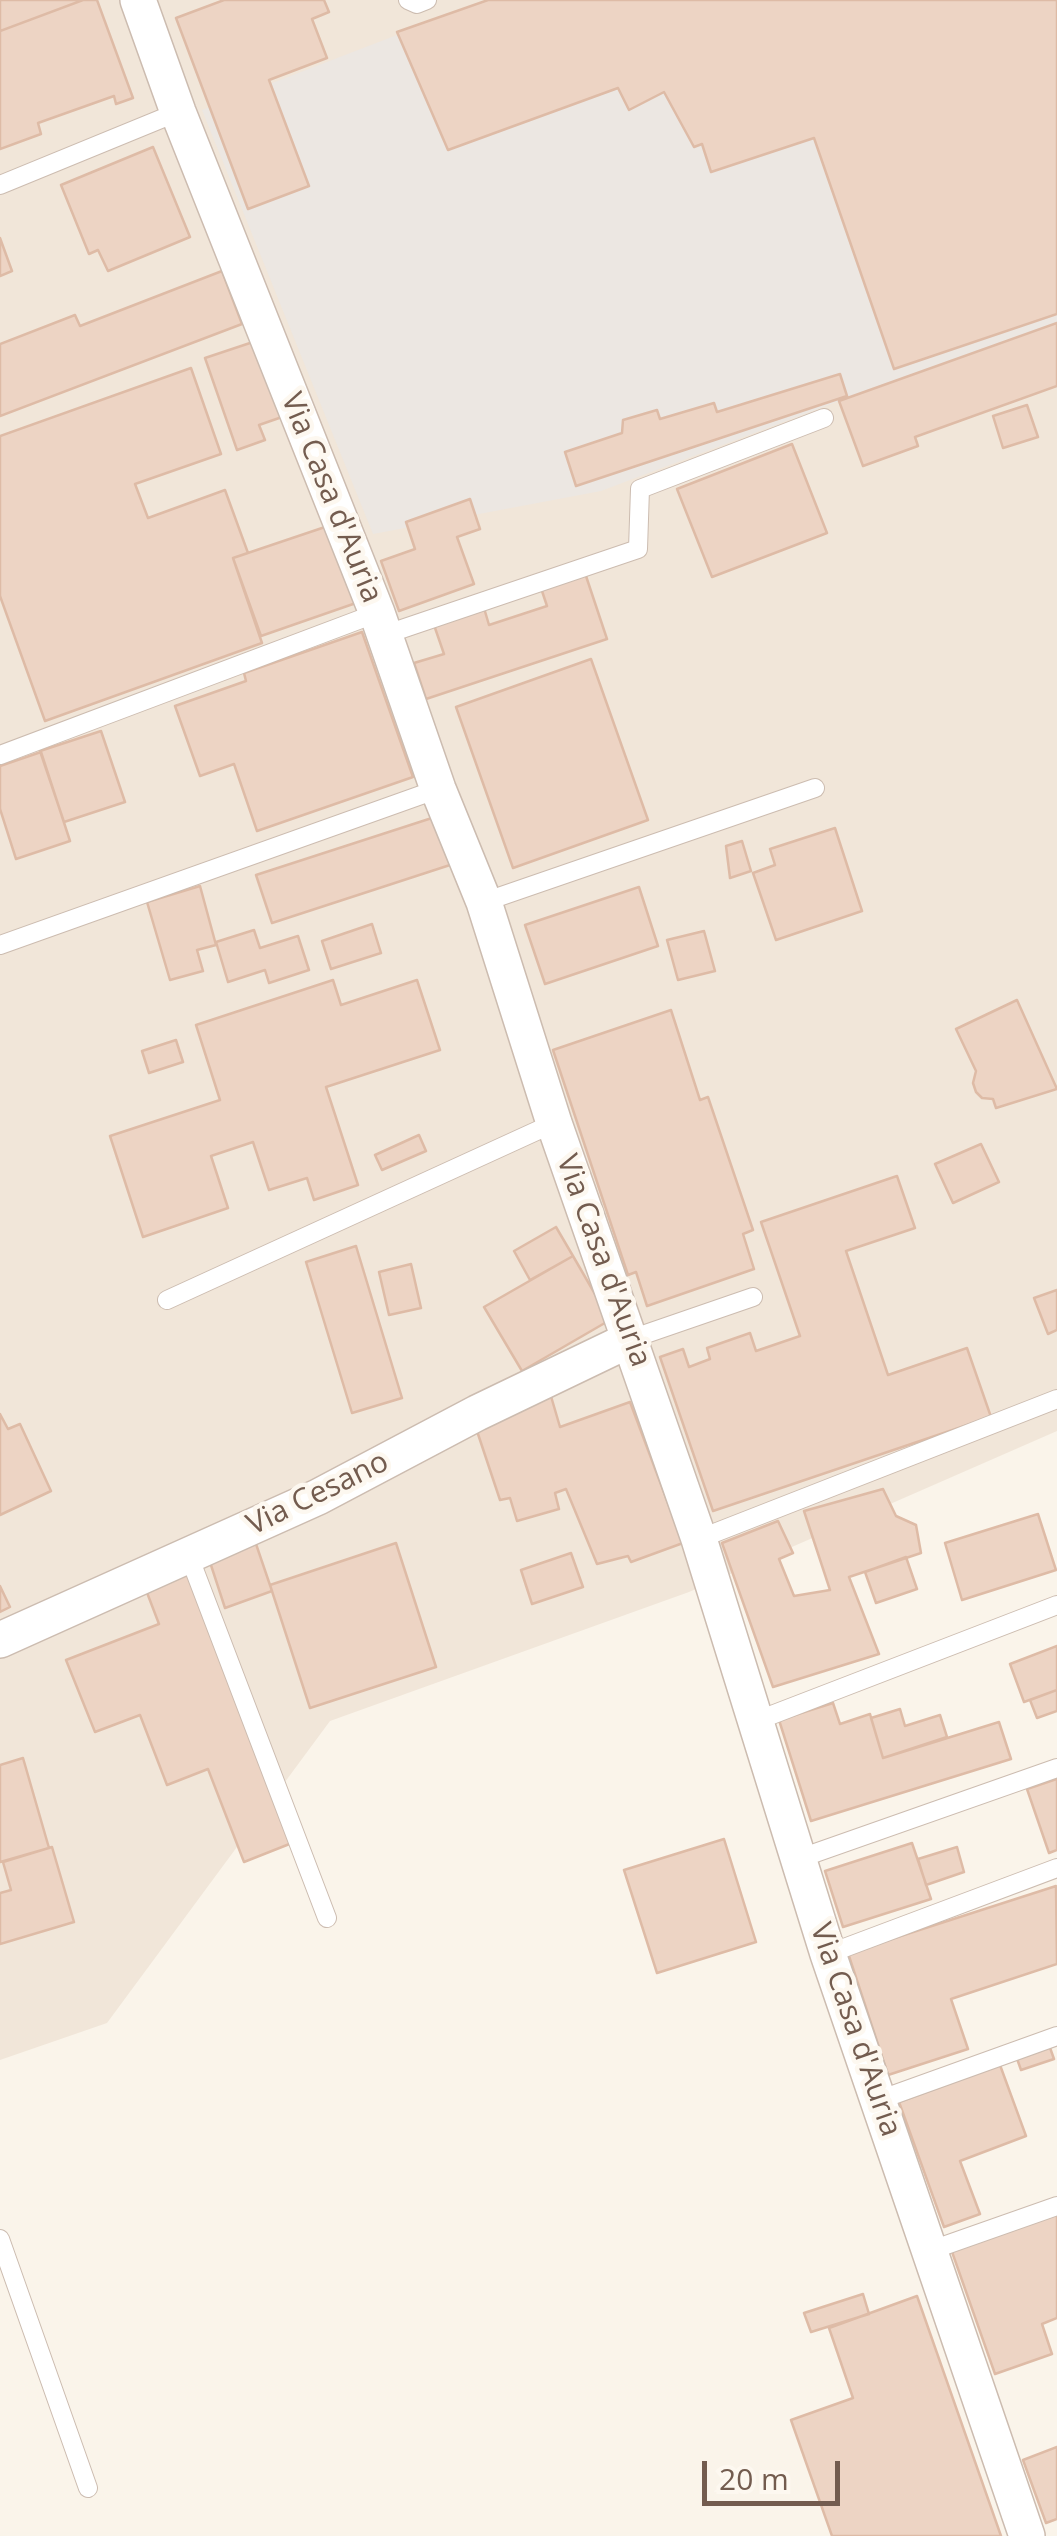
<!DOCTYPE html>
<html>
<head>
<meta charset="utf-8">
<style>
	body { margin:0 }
	#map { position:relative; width:1057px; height:2536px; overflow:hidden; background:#faf4ea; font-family:"Open Sans",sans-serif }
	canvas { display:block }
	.scale { position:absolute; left:702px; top:2461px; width:138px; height:45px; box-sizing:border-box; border:5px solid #735c4f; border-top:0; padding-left:12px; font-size:30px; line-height:35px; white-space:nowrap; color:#735c4f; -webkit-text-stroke:8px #fdf8f0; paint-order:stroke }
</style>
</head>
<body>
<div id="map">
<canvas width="1057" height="2536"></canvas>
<div class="scale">20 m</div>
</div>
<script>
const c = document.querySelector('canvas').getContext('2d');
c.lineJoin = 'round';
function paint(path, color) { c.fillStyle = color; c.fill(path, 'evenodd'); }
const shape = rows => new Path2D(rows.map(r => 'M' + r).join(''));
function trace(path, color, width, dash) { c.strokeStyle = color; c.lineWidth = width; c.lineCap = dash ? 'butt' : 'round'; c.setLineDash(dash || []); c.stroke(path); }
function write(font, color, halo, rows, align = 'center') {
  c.font = font + ' "Open Sans",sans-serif'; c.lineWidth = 9; c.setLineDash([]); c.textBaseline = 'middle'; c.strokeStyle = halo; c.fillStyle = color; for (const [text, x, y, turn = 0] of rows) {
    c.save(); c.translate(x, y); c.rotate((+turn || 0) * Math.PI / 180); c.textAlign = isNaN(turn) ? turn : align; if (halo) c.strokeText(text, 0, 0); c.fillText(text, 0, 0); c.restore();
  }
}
paint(shape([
	[0,0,1057,0,1057,1431,689,1592,330,1721,107,2023,0,2060]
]), '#f1e6d9');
paint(shape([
	[488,0,1057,0,1057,324,884,384,601,491,373,534,202,110]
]), '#ece7e2');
const building = shape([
	[0,0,83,0,0,31,0,0],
	[83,0,97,0,133,98,116,104,114,96,38,123,41,134,0,149,0,31,83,0],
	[224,0,324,0,329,12,312,19,327,58,269,80,309,186,248,209,176,18,224,0],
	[488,0,1057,0,1057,314,894,369,814,138,711,172,702,144,694,147,664,92,629,110,618,88,448,150,397,32,488,0],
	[153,147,190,237,108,271,98,250,89,254,61,185,153,147],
	[0,238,12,271,0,276,0,238],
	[222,271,242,324,0,416,0,344,75,315,80,326,222,271],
	[1057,323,1057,386,915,437,918,446,863,466,839,401,1057,323],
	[256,341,282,417,259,425,265,440,237,450,205,358,256,341],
	[191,368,221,454,135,484,148,518,225,490,248,553,233,558,262,643,45,721,0,596,0,436,191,368],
	[840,374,847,396,576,486,565,452,622,433,623,420,657,410,660,419,714,403,717,412,840,374],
	[1027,405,1038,437,1003,448,993,416,1027,405],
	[792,444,827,533,712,577,677,489,792,444],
	[470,499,480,529,457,537,474,584,399,611,381,561,415,549,406,522,470,499],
	[328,526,356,603,261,636,233,558,328,526],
	[584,570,607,639,426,699,414,663,444,654,434,625,484,608,489,625,547,606,540,585,584,570],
	[362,632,413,777,257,831,234,764,200,776,175,706,246,681,244,673,362,632],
	[591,659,648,820,513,868,456,707,591,659],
	[101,731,125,802,64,822,40,751,101,731],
	[41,752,70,841,16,859,0,809,0,766,41,752],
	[435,817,450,865,272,923,256,875,435,817],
	[835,828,862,911,776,940,753,873,775,865,770,849,835,828],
	[742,841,751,871,730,878,726,846,742,841],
	[200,886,216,945,197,950,203,971,170,980,147,902,200,886],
	[639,887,658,946,545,984,525,925,639,887],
	[372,924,381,953,331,969,322,941,372,924],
	[254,930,260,948,298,936,309,970,269,983,265,970,228,982,216,942,254,930],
	[704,931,715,971,678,980,667,940,704,931],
	[333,980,341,1005,417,980,440,1050,326,1087,358,1185,314,1200,307,1178,269,1190,253,1142,211,1156,228,1208,143,1237,110,1136,220,1100,196,1025,333,980],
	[1017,1000,1057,1089,996,1108,993,1099,982,1098,976,1092,973,1083,976,1071,956,1029,1017,1000],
	[671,1010,700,1100,708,1097,753,1230,743,1234,754,1269,647,1306,636,1272,628,1275,553,1050,671,1010],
	[176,1040,183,1062,149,1073,142,1051,176,1040],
	[419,1135,426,1151,382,1170,375,1155,419,1135],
	[981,1144,999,1182,953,1203,935,1164,981,1144],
	[897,1176,915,1228,846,1251,888,1375,967,1348,991,1417,713,1511,660,1357,683,1349,689,1367,710,1359,707,1348,750,1333,756,1351,800,1336,761,1222,897,1176],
	[556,1227,573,1256,530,1280,514,1251,556,1227],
	[356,1246,402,1398,352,1413,306,1262,356,1246],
	[573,1256,610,1320,522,1371,484,1307,573,1256],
	[411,1264,421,1308,389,1315,379,1272,411,1264],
	[1057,1290,1057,1330,1048,1334,1034,1298,1057,1290],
	[548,1386,560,1427,630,1402,683,1543,631,1562,628,1556,597,1564,566,1489,555,1493,559,1509,517,1521,510,1498,500,1500,475,1425,548,1386],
	[0,1414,8,1429,20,1424,51,1491,0,1515,0,1414],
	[883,1489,896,1516,916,1525,921,1553,849,1577,879,1654,773,1687,722,1543,778,1521,793,1553,779,1559,794,1596,830,1590,804,1511,883,1489],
	[1038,1514,1056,1570,962,1600,945,1543,1038,1514],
	[396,1543,436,1667,310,1708,270,1585,396,1543],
	[256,1544,272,1591,225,1608,209,1559,256,1544],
	[571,1553,583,1587,532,1604,521,1570,571,1553],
	[906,1557,917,1589,876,1603,865,1572,906,1557],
	[188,1574,292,1843,244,1862,208,1769,167,1785,140,1715,95,1732,66,1660,159,1624,146,1590,188,1574],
	[0,1586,10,1607,0,1612,0,1586],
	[1057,1646,1057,1690,1024,1702,1010,1664,1057,1646],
	[1057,1690,1057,1711,1037,1718,1030,1700,1057,1690],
	[833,1703,840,1724,870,1714,883,1758,999,1722,1011,1759,811,1821,779,1720,833,1703],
	[900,1709,905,1726,940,1715,947,1737,883,1758,871,1718,900,1709],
	[23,1758,49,1848,0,1862,0,1765,23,1758],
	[1057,1779,1057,1850,1049,1853,1027,1789,1057,1779],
	[724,1839,756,1942,657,1973,624,1870,724,1839],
	[912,1843,931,1899,843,1927,825,1871,912,1843],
	[52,1847,74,1922,0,1944,0,1893,11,1890,3,1862,52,1847],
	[957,1847,964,1872,926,1885,918,1859,957,1847],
	[1056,1886,1057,1964,951,1999,968,2049,888,2075,848,1953,1056,1886],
	[1048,2042,1054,2059,1021,2070,1015,2053,1048,2042],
	[1000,2065,1026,2136,960,2161,980,2214,944,2227,899,2102,1000,2065],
	[1057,2211,1057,2318,1042,2324,1052,2354,995,2374,951,2249,1057,2211],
	[863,2294,869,2314,811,2332,804,2313,863,2294],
	[917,2296,1001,2536,832,2536,791,2420,853,2398,829,2328,917,2296],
	[1057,2447,1057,2519,1046,2523,1023,2460,1057,2447]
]);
paint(building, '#edd4c4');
trace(building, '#debba6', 2.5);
const lane = shape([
	[408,0,417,4,427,0],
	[0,185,178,112],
	[384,635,638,549,640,489,824,418],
	[0,755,377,613],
	[484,902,815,788],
	[0,945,438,789],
	[167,1300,554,1123],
	[631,1339,753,1297],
	[699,1539,1057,1399],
	[189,1556,327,1918],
	[756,1721,1057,1605],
	[798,1859,1057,1768],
	[828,1954,1057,1868],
	[879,2100,1057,2036],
	[0,2239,88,2488],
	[929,2251,1057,2206]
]);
const street = shape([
	[138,0,178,112,377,613,438,789,484,902,554,1123,699,1539,828,1954,1027,2536],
	[0,1640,318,1497,477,1413,631,1339]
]);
trace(lane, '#ccbcb0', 20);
trace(street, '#ccbcb0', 38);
trace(lane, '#fff', 18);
trace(street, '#fff', 35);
write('30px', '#735c4f', '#fdf8f0', [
	["Via Casa d'Auria",331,498,68],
	["Via Casa d'Auria",603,1261,70],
	["Via Cesano",318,1494,-26],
	["Via Casa d'Auria",855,2030,71]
]);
</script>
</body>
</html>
